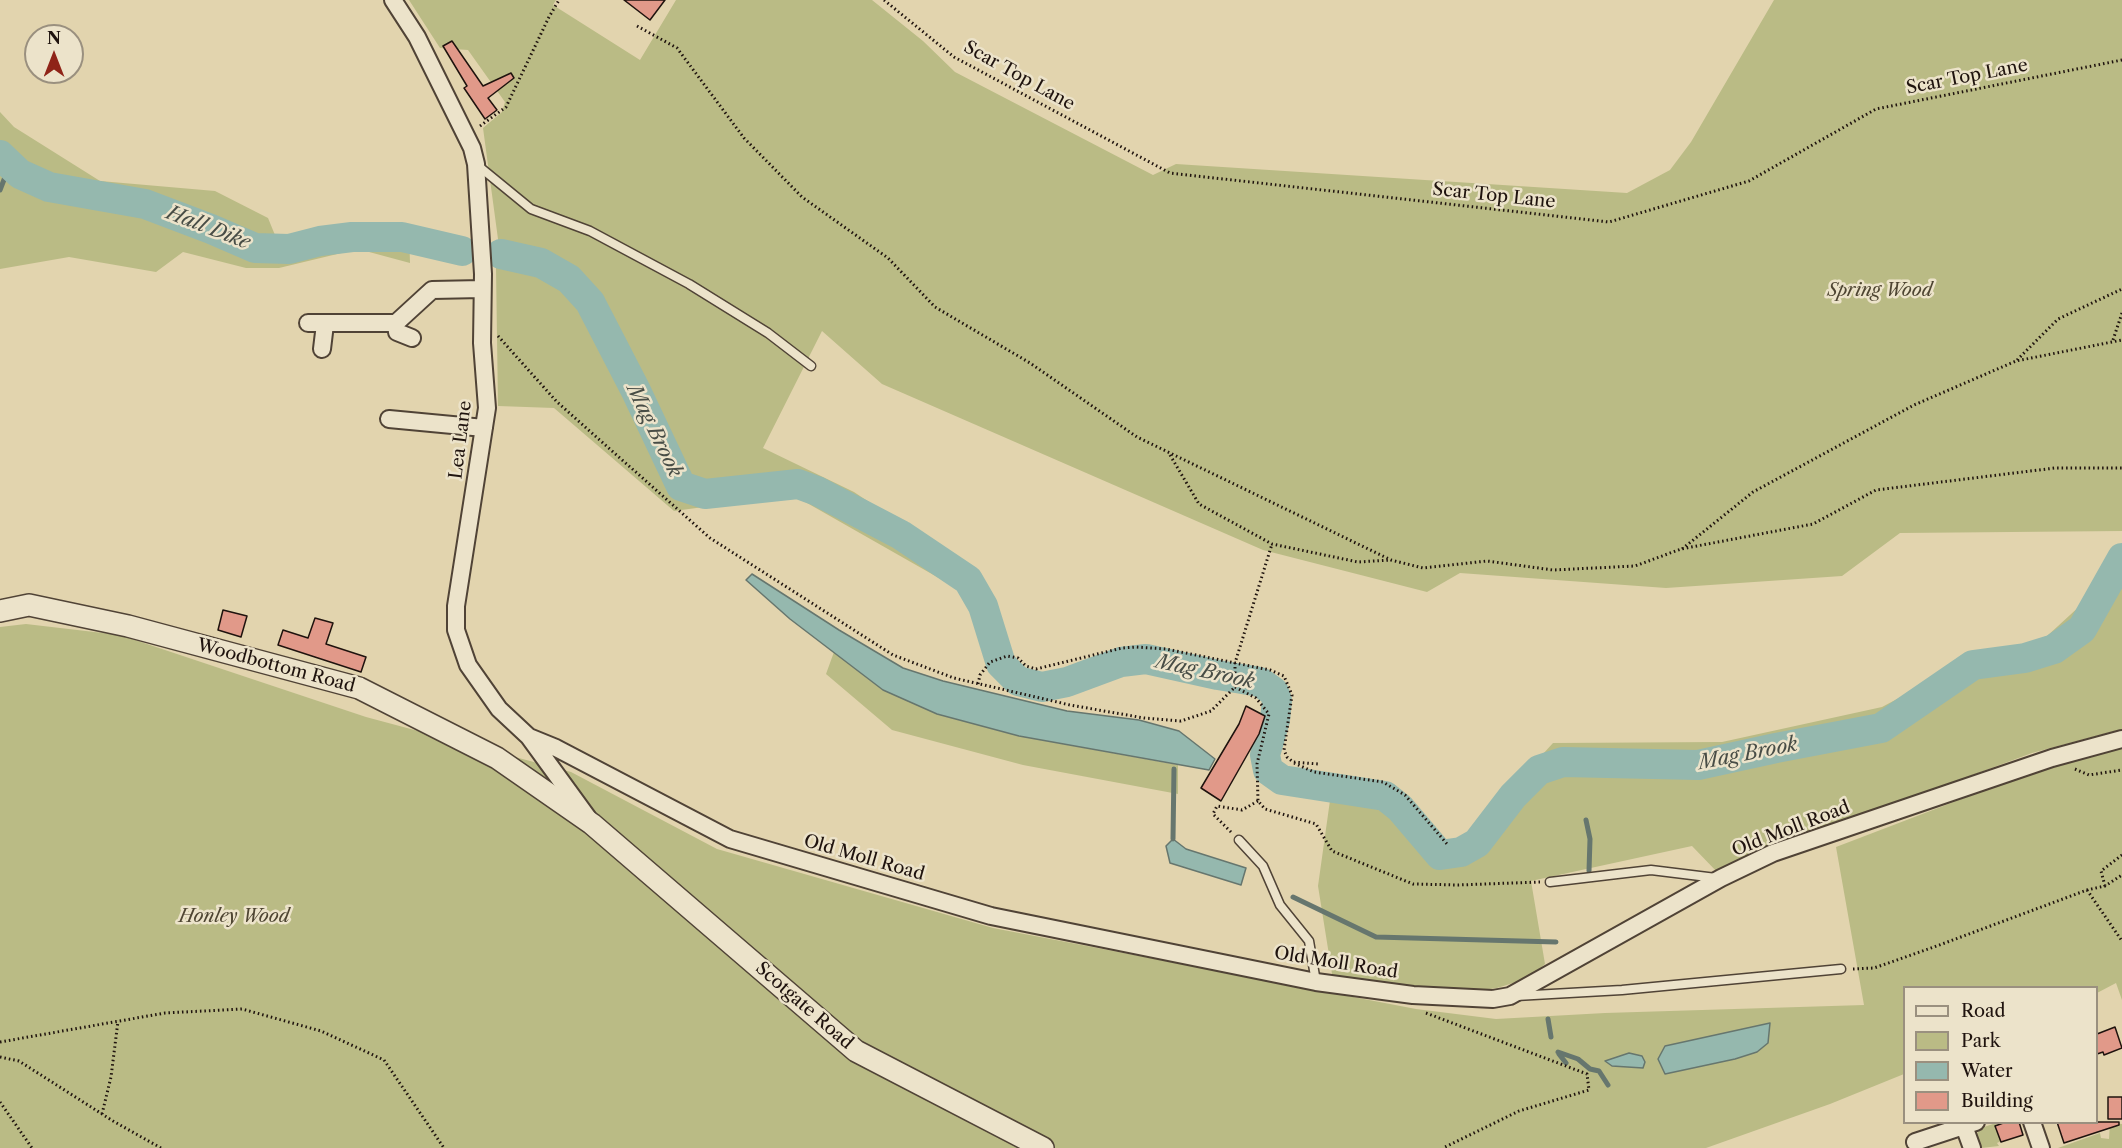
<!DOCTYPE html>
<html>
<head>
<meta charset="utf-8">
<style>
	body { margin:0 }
	#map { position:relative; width:2122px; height:1148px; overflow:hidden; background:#e2d4ae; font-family:"Libre Caslon Text",serif }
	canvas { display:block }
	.legend { position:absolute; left:1903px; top:986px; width:195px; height:138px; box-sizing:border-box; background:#ece3ca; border:2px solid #9a907f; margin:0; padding:8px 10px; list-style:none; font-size:18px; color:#1f130e }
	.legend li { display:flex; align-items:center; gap:12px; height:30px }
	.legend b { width:30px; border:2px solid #9a907f }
	.north { position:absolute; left:24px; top:24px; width:60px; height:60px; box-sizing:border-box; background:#ece3ca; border:2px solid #9a907f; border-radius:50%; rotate:0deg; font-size:16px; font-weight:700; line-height:24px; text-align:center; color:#1f130e }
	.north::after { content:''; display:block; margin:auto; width:21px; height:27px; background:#8f2418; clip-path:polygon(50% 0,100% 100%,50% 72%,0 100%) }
</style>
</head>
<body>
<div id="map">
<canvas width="2122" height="1148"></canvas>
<ul class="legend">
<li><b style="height:8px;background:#ece3ca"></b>Road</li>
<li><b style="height:16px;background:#babb85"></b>Park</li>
<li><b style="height:16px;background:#95b8ae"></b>Water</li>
<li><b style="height:16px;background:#e19989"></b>Building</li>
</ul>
<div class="north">N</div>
</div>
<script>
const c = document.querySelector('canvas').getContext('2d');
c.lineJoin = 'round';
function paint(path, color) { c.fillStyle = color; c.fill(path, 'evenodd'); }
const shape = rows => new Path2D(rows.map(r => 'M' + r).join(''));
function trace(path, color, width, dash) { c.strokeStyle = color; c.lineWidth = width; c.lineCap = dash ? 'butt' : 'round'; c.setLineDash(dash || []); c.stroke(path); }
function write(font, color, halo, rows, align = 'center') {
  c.font = font + ' "Libre Caslon Text",serif'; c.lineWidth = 5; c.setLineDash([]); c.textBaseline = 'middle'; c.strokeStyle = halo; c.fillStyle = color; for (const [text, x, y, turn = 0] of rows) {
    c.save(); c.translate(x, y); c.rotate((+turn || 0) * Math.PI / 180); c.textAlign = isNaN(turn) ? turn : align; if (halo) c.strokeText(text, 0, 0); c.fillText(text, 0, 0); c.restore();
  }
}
paint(shape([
	[409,0,556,0,553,5,640,60,676,0,872,0,923,41,955,72,1153,175,1176,164,1627,193,1670,170,1691,142,1774,0,2122,0,2122,531,1900,533,1842,576,1666,588,1460,573,1427,592,1263,550,882,384,822,331,763,448,854,492,983,578,974,598,793,495,674,511,554,408,498,406,496,268,498,239,483,128,502,112,505,102,468,50,440,48],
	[0,112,14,127,100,181,215,191,268,218,277,240,356,227,409,229,410,263,358,249,279,268,246,268,183,252,156,272,69,257,0,269],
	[2122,551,2122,729,2032,753,1759,854,1719,874,1692,846,1531,881,1545,964,1529,978,1497,988,1450,994,1333,980,1318,886,1333,779,1385,789,1403,801,1445,848,1457,848,1553,743,1722,742,1882,707,1978,656,2034,648,2082,604],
	[26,624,120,635,366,717,571,772,717,849,993,928,1416,1009,1496,1019,1605,1013,1864,1005,1836,847,2040,769,2122,748,2122,1000,2116,983,2097,993,2096,988,1904,988,1904,1074,1830,1104,1706,1148,0,1148,0,627],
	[834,652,883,690,937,714,1019,736,1178,765,1178,794,1023,765,892,730,826,674],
	[1996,1123,2001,1141,1997,1143,1999,1146,1981,1148,1976,1135,1981,1128],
	[2110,1123,2122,1124,2122,1148,2058,1148,2100,1133,2101,1138,2109,1139]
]), '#babb85');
const water = shape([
	[752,574,839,630,903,668,943,681,1067,711,1139,720,1179,731,1215,759,1209,770,1019,736,937,714,883,690,790,619,746,580,752,574],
	[1173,839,1186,849,1246,868,1241,885,1170,863,1166,846,1173,839],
	[1770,1023,1768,1043,1757,1052,1735,1059,1665,1074,1658,1059,1665,1046,1770,1023],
	[1629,1053,1642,1056,1645,1062,1643,1068,1612,1066,1605,1061,1629,1053]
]);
paint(water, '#95b8ae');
trace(water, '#66766e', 1.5);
trace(shape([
	[0,190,10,164],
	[1586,820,1590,839,1589,871],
	[1173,839,1174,769],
	[1293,897,1376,937,1556,942],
	[1548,1019,1551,1037],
	[1558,1052,1578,1059,1590,1069,1599,1071,1608,1085],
	[1559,1054,1566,1063]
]), '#66766e', 5);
trace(shape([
	[0,155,20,174,49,187,145,204,211,229,255,248,289,249,320,241,352,237,402,237,462,251],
	[501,254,541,263,569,279,590,302,636,391,681,486,705,494,798,484,817,491,901,535,968,580,983,606,1001,664,1018,681,1042,687,1067,682,1121,662,1146,659,1218,675,1260,682,1274,692,1277,700,1275,720,1265,755,1268,770,1282,780,1385,796,1400,808,1440,855,1461,852,1477,843,1513,796,1539,770,1563,762,1698,765,1776,748,1881,728,1973,665,2025,658,2054,649,2082,629,2122,558]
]), '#95b8ae', 30);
const building = shape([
	[624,0,665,0,650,20,624,0],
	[452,41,483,86,511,73,514,78,488,98,497,110,485,119,464,88,467,86,443,46,452,41],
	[223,610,247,616,241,637,218,630,223,610],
	[315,618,333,623,326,644,366,657,361,672,278,645,283,630,308,638,315,618],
	[1246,706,1265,716,1259,734,1221,801,1201,788,1239,724,1246,706],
	[2115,1027,2122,1048,2104,1055,2103,1052,2097,1054,2097,1034,2115,1027],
	[2108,1097,2122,1097,2122,1119,2108,1119,2108,1097],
	[2006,1122,2019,1122,2023,1135,2001,1142,1995,1126,2006,1122],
	[2057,1122,2119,1122,2119,1125,2064,1143,2057,1122]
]);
paint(building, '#e19989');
trace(building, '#1f130e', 1.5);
const service = shape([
	[476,164,531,209,590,231,689,284,768,333,811,366],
	[1239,840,1263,866,1280,905,1309,941,1316,982],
	[1550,882,1651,870,1716,878],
	[1516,996,1622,990,1841,969]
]);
const minor = shape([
	[393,0,417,37,472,148,476,164,483,274,482,343,487,408,456,606,456,630,468,665,499,709,529,737,588,818],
	[308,323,396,323,432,290,482,289],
	[396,323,397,332,412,338],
	[322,349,325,324],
	[389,419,484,428],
	[529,737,556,748,730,839,991,916,1316,982,1413,995,1493,999,1510,996,1721,878,1773,853,2052,758,2122,739],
	[2032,1122,2041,1148],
	[1964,1126,1972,1148],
	[1915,1142,1976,1122]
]);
const tertiary = shape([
	[0,611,29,605,128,626,359,688,497,758,592,824,856,1051,1043,1148]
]);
trace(service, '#504336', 11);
trace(minor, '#504336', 20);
trace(tertiary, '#504336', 24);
trace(shape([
	[884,0,954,57,1170,173,1609,222,1749,181,1876,109,2122,60],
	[637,26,677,48,744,138,802,197,888,258,935,307,1030,363,1137,437,1391,560,1423,568,1487,561,1553,570,1635,566,1681,549,1813,524,1876,490,2055,468,2122,468],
	[480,126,506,107,549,17,559,0],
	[498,336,557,402,710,538,893,655,954,678,1070,705,1144,718,1181,721,1211,711,1235,687,1235,663,1272,544],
	[2113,340,2122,313],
	[2017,360,2058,319,2122,289],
	[1170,455,1199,504,1272,544,1358,562,1390,560],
	[1682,549,1753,492,1914,405,2016,361,2122,340],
	[978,684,980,675,990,662,1007,656,1018,658,1026,666,1036,669,1122,648,1136,647,1166,649,1270,670,1284,676,1292,695,1284,750,1287,757,1293,762,1318,764],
	[1235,687,1256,698,1269,714,1257,764,1258,801,1265,809,1316,824,1332,851,1413,884,1458,885,1540,882],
	[1294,763,1314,772,1383,782,1405,795,1447,844],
	[2075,769,2089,775,2122,770],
	[1231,832,1213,814,1217,806,1242,810,1258,801],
	[2105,886,2101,871,2122,855],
	[2087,890,2122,941],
	[1853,969,1874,968,1934,947,2087,890,2105,886,2122,875],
	[1426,1013,1587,1074,1589,1090,1519,1111,1443,1148],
	[0,1042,165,1013,242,1009,321,1031,384,1060,444,1148],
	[0,1057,19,1061,113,1121,161,1148],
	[0,1102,32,1148],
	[102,1114,111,1077,118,1021]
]), '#1f130e', 3, [1.5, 3]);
trace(service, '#ece3ca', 8);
trace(minor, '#ece3ca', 16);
trace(tertiary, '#ece3ca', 21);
write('18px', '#1f130e', '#ece3ca', [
	["Scar Top Lane",1019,76,29],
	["Scar Top Lane",1967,77,-11],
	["Scar Top Lane",1494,196,6],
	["Lea Lane",461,440,-83],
	["Woodbottom Road",276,666,15],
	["Old Moll Road",1791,829,-21],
	["Old Moll Road",864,858,16],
	["Old Moll Road",1336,963,9],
	["Scotgate Road",804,1006,41]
]);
write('italic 18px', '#4e4532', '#ece3ca', [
	["Spring Wood",1880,291],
	["Honley Wood",234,917]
]);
write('italic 20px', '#484d46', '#ece3ca', [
	["Hall Dike",208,228,21],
	["Mag Brook",654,431,64],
	["Mag Brook",1205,672,12],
	["Mag Brook",1748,754,-11]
]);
</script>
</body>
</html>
